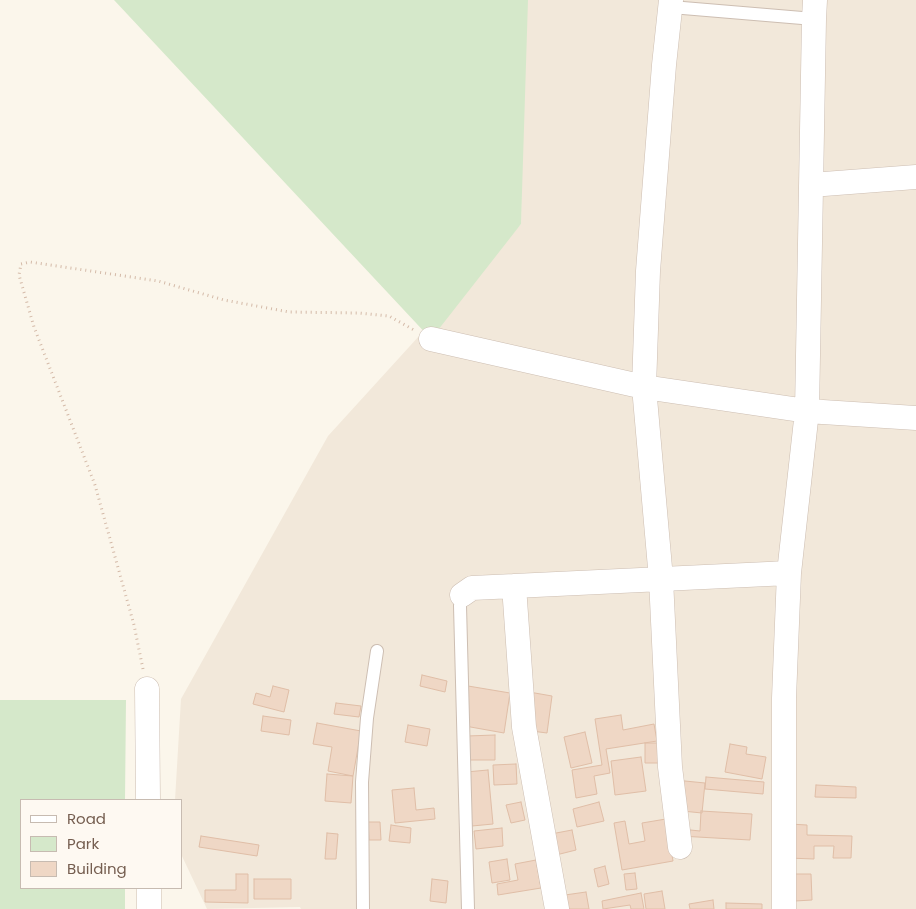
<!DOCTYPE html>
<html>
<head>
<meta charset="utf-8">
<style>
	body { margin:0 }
	#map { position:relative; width:916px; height:909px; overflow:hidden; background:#fbf6eb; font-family:Poppins,sans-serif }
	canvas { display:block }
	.legend { position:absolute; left:20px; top:799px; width:162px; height:90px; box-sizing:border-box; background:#fef9f2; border:1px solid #c7bbb1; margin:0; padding:6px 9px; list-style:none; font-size:15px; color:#755e50 }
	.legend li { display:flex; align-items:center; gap:10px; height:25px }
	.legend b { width:25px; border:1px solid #c7bbb1 }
</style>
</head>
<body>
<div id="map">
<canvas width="916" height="909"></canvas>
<ul class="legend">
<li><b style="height:6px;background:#fff"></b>Road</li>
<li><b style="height:14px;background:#d5e8ca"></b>Park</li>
<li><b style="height:14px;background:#efd7c5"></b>Building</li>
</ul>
</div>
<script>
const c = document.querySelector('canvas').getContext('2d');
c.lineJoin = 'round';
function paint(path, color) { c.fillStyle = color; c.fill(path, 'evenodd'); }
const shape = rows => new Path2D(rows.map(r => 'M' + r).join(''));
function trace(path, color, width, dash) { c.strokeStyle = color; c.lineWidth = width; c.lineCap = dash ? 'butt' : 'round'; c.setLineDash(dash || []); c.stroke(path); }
paint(shape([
	[523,0,916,0,916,909,301,909,300,907,207,909,181,854,181,800,175,800,181,699,328,436,521,224]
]), '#f2e8da');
paint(shape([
	[114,0,528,0,521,224,431,339],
	[0,700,126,700,125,800,21,800,21,888,125,888,125,909,0,909]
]), '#d5e8ca');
const building = shape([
	[422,675,447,681,445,692,420,686,422,675],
	[273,686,289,690,284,712,253,704,256,693,270,697,273,686],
	[468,686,510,693,504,733,465,726,468,686],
	[529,692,552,696,547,733,524,730,529,692],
	[336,703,361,706,359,717,334,714,336,703],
	[621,715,623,730,654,724,657,741,606,749,610,773,594,776,597,794,576,798,572,770,602,765,595,719,621,715],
	[263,716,291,720,289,735,261,731,263,716],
	[317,723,361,731,353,776,328,771,332,747,313,744,317,723],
	[408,725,430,729,427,746,405,742,408,725],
	[585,732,592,763,571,768,564,737,585,732],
	[495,735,495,760,467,760,467,736,495,735],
	[645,743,658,743,658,763,645,763,645,743],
	[730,744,747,747,746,754,766,757,762,779,725,772,730,744],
	[641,757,646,791,615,795,611,761,641,757],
	[516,764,517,784,494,785,493,765,516,764],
	[488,770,493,824,472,826,466,772,488,770],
	[327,774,353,776,351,803,325,801,327,774],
	[706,777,764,782,763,794,705,789,706,777],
	[675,780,705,783,702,813,672,810,675,780],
	[816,785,856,787,856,798,815,797,816,785],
	[414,788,416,810,434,808,435,819,395,823,392,790,414,788],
	[521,802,525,820,511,823,506,805,521,802],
	[599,802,604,821,577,827,573,809,599,802],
	[701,811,752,814,750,840,680,836,681,829,700,831,701,811],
	[666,819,673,861,622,870,614,823,625,821,629,844,645,841,642,823,666,819],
	[368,822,380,822,381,840,369,840,368,822],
	[789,824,807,825,807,835,852,836,851,858,833,858,834,846,814,846,814,859,788,858,789,824],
	[391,825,411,828,410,843,389,841,391,825],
	[502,828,503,846,476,849,474,831,502,828],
	[572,830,576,850,556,855,551,834,572,830],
	[327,833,338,834,336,859,325,859,327,833],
	[201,836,259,845,257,856,199,847,201,836],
	[507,859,510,880,492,883,489,862,507,859],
	[536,860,541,888,498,895,497,884,518,880,515,864,536,860],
	[605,866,609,884,598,887,594,869,605,866],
	[635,873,637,889,626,890,624,874,635,873],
	[236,874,248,874,248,903,205,902,205,890,236,890,236,874],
	[794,874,811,874,812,900,795,901,794,874],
	[254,879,291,879,291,899,254,899,254,879],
	[432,879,448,881,446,903,430,901,432,879],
	[662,891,665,909,646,909,644,894,662,891],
	[586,892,589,909,567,909,565,895,586,892],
	[641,893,644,909,631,909,630,905,603,909,602,901,641,893],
	[713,900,714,909,690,909,689,904,713,900],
	[726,903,762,904,762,909,726,909,726,903]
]);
paint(building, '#efd7c5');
trace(building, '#e0bea7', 1);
const lane = shape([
	[671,7,814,19],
	[462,595,460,606,468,909],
	[363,909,362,782,367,718,377,651]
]);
const street = shape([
	[671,0,664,65,648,271,644,387,661,579,670,767,680,847],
	[811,185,916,177],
	[431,339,644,387,807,411,916,418],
	[514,586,524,727,557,909],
	[462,595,472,588,789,573],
	[147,689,148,800],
	[149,888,149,909],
	[784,909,784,698,789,573,807,411,814,19,815,0]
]);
trace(lane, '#cdbeb2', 14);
trace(street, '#cdbeb2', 25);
trace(shape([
	[143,669,134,625,95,485,34,327,19,275,21,264,30,262,158,281,224,300,289,312,359,313,389,316,414,330]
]), '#d4baa8', 3, [1, 4]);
trace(lane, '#fff', 12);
trace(street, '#fff', 24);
</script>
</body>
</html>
